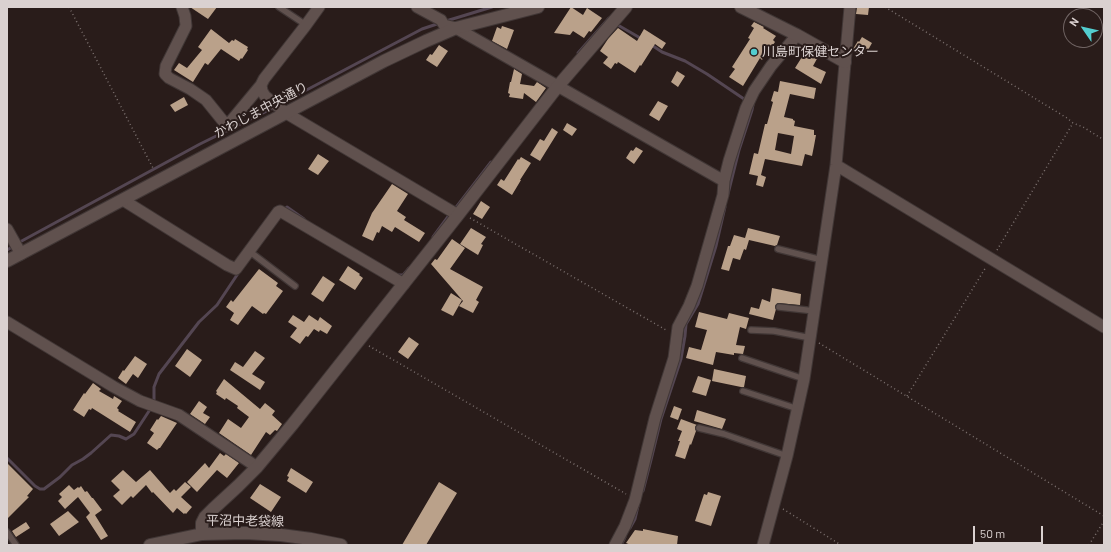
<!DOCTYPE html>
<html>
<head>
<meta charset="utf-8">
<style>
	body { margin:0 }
	#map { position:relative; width:1111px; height:552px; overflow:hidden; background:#291c1a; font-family:Barlow,sans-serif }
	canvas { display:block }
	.frame { position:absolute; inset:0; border:8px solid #dad1d0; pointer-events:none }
	.north { position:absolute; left:1063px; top:8px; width:40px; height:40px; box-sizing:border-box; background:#291c1a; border:1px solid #706463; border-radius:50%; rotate:304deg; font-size:11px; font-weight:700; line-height:16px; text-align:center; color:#dad1d0 }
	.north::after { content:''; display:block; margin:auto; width:14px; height:18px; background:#52cdcf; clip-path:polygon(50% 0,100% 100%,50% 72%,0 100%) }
	.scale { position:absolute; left:973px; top:526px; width:70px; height:18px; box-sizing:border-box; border:2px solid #dad1d0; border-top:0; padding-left:5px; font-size:12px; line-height:14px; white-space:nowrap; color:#dad1d0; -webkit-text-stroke:3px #291c1a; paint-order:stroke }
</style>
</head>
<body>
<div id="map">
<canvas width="1111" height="552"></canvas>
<div class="frame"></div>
<div class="north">N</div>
<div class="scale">50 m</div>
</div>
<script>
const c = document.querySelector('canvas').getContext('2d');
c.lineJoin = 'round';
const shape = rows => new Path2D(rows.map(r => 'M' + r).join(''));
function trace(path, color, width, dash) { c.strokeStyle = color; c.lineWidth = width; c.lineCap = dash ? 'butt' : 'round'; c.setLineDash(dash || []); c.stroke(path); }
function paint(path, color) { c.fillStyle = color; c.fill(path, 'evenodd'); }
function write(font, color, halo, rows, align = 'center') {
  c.font = font + ' Barlow,"Noto Sans JP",sans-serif'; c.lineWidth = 4; c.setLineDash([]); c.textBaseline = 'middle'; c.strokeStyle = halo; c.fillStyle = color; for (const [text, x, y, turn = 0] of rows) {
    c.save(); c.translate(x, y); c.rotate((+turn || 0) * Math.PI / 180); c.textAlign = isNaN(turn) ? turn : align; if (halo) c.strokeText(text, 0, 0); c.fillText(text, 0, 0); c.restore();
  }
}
trace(shape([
	[446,21,492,7],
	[616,24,642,39],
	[650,44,662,52,685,61,707,74,747,101],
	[578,53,609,18,612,20],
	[280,104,422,29,440,23],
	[728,194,739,150,752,110,753,105,752,104],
	[454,210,491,162],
	[284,211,287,207,304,219],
	[433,237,450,214],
	[18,243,200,144,275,107],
	[7,250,14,246],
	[396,275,403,275,409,268],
	[154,403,154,387,159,374,199,322,217,305,239,272],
	[7,458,35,486,40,489,44,489,60,477,72,465,83,459,91,453,111,435,119,436,126,439,134,434,151,408],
	[643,491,651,460,661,419,681,359,685,336,686,324,698,304,716,246,725,207],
	[630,528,635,519,638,506],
	[621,545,625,537]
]), '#544652', 3);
paint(shape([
	[190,7,217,7,208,19],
	[571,7,583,15,587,8,602,18,591,32,589,31,584,38,573,31,570,35,554,33],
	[857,7,869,7,868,15,856,14],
	[754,22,764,27,763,28,776,36,773,40,775,42,768,52,767,51,762,60,760,58,743,86,729,77,735,69,732,67,750,39,748,38,754,28,751,26],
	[502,26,514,30,507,49,492,41,497,27,501,29],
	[618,28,637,41,644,29,666,43,662,49,655,44,641,66,640,65,635,73,618,62,617,64,615,63,611,69,603,63,608,57,600,51,608,39],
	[211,29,229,43,232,40,234,41,235,39,248,47,247,49,248,50,242,59,241,58,239,61,221,49,208,65,205,63,193,82,174,70,179,63,187,68,202,50,198,47],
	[862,37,872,43,868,50,866,49,862,56,853,51,853,49,858,41,859,42],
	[439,45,448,51,437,67,426,60,430,54,432,55],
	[807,49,818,57,813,66,826,72,821,84,795,68],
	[514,69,522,74,520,84,534,86,537,82,546,88,536,102,524,93,523,99,509,97,510,94,508,93,510,82,511,82],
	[677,71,685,76,678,87,671,82],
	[780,81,816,88,814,99,790,94,784,117,793,119,793,120,795,121,794,126,814,130,814,135,816,135,814,146,812,156,805,154,802,166,765,159,761,175,766,177,763,187,756,185,758,176,749,174,754,153,758,154,765,124,767,124,773,102,771,101,774,91,778,92],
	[778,133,794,136,791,154,775,150],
	[184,97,188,105,175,112,170,105],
	[658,101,668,106,659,121,649,115],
	[567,123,577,129,572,136,563,130],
	[552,128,558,132,540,161,530,155,540,139,544,141],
	[636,147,643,151,634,164,626,158,631,150,633,151],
	[318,154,329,161,318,175,308,169],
	[521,157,531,163,520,180,521,180,512,195,497,185,501,179,504,181,518,159,519,160],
	[392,184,408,194,397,211,406,217,404,220,425,233,419,242,395,227,392,232,382,226,379,233,377,232,373,241,362,236,372,213],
	[481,201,490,207,482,219,473,214],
	[471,228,486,237,481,244,483,245,478,255,460,244],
	[748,228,780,236,777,245,775,246,749,240,746,250,744,249,740,260,733,258,729,271,721,269,728,246,730,246,734,235,745,238],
	[452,239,465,248,450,269,483,287,476,300,479,302,473,313,459,306,463,301,431,264,435,259,437,260],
	[348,266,360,274,359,275,363,278,355,290,339,280],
	[259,269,278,283,276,286,283,291,266,314,264,313,263,314,252,306,238,325,230,320,234,313,226,307,231,300,233,302],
	[323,276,335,284,323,302,311,294],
	[772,288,801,294,800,305,778,303,775,306,776,309,773,320,749,314,751,307,759,309,762,299,770,302],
	[451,293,462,300,453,316,441,310],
	[699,312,727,319,729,313,749,318,746,329,740,327,736,345,745,346,743,354,734,353,734,355,716,352,713,365,686,358,689,347,701,350,707,330,695,327],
	[293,315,304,322,309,315,318,321,320,317,332,326,327,334,320,330,319,332,314,329,308,337,306,336,300,344,290,337,297,328,288,322],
	[409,337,419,344,408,359,398,352],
	[187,349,202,360,190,377,175,366],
	[255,351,265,358,252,374,265,382,260,390,230,370,235,362,243,367],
	[135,356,147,364,138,378,133,374,126,384,118,378,123,370,124,371],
	[714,369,746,376,744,387,741,387,712,381],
	[698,376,711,380,706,396,692,392],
	[224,379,260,409,265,403,275,411,272,415,282,424,277,431,275,430,270,435,266,432,251,455,219,433,228,419,241,428,249,417,237,408,238,406,226,398,225,400,216,394,217,392,216,391],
	[93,383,101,389,99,391,113,399,114,396,122,401,117,408,119,410,118,411,136,422,130,432,92,408,91,410,89,409,84,417,73,410,84,393,85,394],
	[199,401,207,407,203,413,210,417,205,424,190,414],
	[674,406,682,409,678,420,670,417],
	[697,410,726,419,722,429,694,421],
	[161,416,177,423,160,448,159,448,157,450,147,443,154,433,150,430,157,419,158,420],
	[681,419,697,425,695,427,696,431,691,445,690,444,685,459,675,456,680,441,678,441,682,431,677,429],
	[220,453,224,456,226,454,239,463,227,478,217,470,197,492,187,482,205,463,209,468],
	[7,463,33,489,27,496,29,497,7,519],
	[291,468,313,482,306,493,287,481,289,477,287,476],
	[123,470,136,482,150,470,170,493,174,489,176,491,185,482,191,487,181,497,192,507,186,514,185,513,184,514,177,508,173,513,153,492,152,493,146,485,133,498,131,496,122,505,113,496,120,490,111,481],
	[439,482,457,493,426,545,402,545],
	[260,484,281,497,271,512,250,498],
	[69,485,74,490,78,487,79,488,81,486,85,492,87,491,92,498,93,498,102,510,95,515,108,536,101,540,86,517,90,513,78,497,65,509,58,501,62,497,59,494],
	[708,492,721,496,711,526,695,521,704,494,707,495],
	[68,511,79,522,59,536,50,524],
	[26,522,30,528,16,537,12,531],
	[643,529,678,536,677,545,631,545,626,543,635,530,643,531]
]), '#baa18a');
const lane = shape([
	[279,7,306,25],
	[778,249,822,260],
	[249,251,295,286],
	[779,307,815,311],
	[751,330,774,331,811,338],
	[742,358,804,379],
	[743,391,798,409],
	[699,428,724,434,787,456],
	[7,532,16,545]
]);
const street = shape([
	[182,7,185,16,186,26,166,66,165,74,169,78,190,89,206,100,227,126,261,85],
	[319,7,306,25,264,79,261,85,262,91,265,96,286,113,458,215],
	[417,7,441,20,444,25,456,28,724,181],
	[836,165,1104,327],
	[123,200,227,265,236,269,278,212,280,211,404,284],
	[7,229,21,254],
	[7,322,114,387,140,401,179,415,257,467],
	[615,545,625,526,635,500,655,418,674,358,678,327,689,306,697,286,723,195,724,181,729,161,746,108,754,91,771,66,797,35],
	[763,545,787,456,804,379,836,165,850,7]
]);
const secondary = shape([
	[741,7,797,35,845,62],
	[7,261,384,61,426,41,456,28,538,7],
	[202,534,202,523,205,517,213,509,238,486,257,467,292,425,458,215,558,86,626,7],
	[150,545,202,534,245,533,281,535,311,539,341,545]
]);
trace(lane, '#413736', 8);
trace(street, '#413736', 13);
trace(secondary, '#413736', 14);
trace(shape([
	[69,7,154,170],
	[885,7,1067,118,1073,123,1083,127,1104,140],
	[470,218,666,330],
	[997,250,1073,123],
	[819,343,1104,516],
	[369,346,626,494],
	[907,396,986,267],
	[783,509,841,545],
	[1089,545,1104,521]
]), '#7c716f', 1.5, [1, 3]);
trace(lane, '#60514e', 5.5);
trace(street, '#60514e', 11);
trace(secondary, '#60514e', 12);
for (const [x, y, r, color] of [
	[754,52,4,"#52cdcf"]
]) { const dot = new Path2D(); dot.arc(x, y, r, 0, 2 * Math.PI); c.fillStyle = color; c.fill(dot); trace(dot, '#291c1a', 1.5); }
write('13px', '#dad1d0', '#291c1a', [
	["川島町保健センター",762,52]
], 'left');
write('13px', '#dad1d0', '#291c1a', [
	["かわじま中央通り",261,110,-28],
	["平沼中老袋線",245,521,1]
]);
</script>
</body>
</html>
